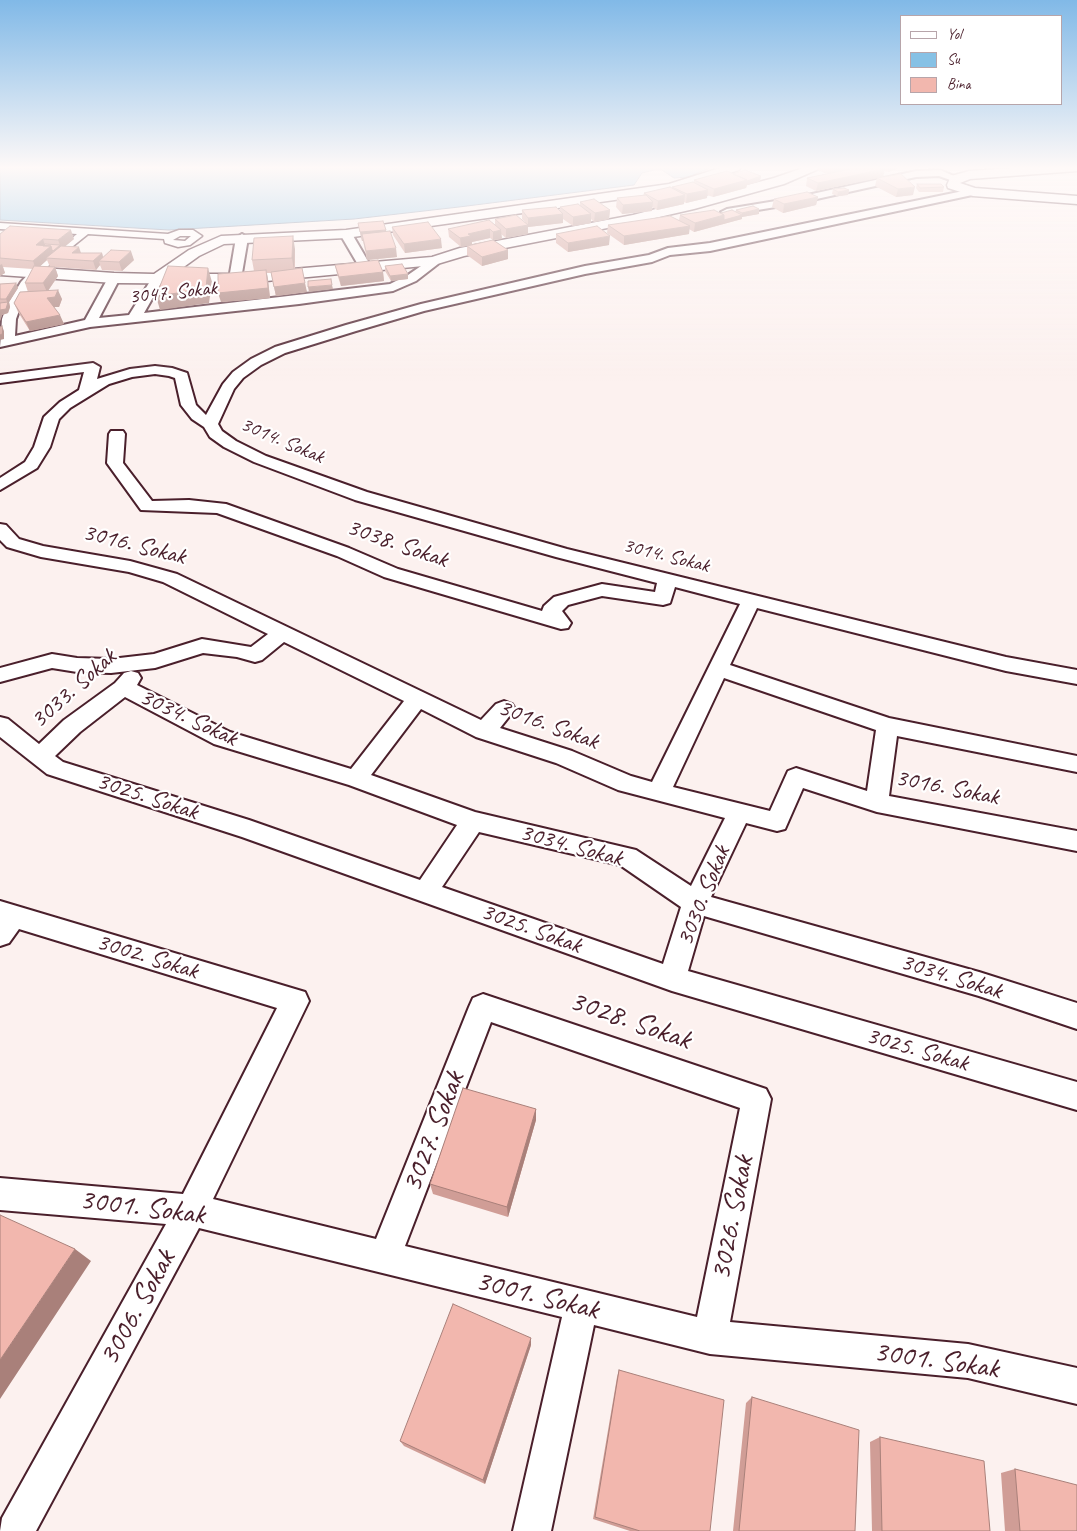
<!DOCTYPE html>
<html>
<head>
<meta charset="utf-8">
<style>
	body { margin:0 }
	#map { position:relative; width:1077px; height:1531px; overflow:hidden; background:#fcf1ef; font-family:Caveat,sans-serif }
	canvas { display:block }
	.legend { position:absolute; left:900px; top:15px; width:162px; height:90px; box-sizing:border-box; background:#fff; border:1px solid #b7a5aa; margin:0; padding:6px 9px; list-style:none; font-size:15px; color:#4a1f2b }
	.legend li { display:flex; align-items:center; gap:10px; height:25px }
	.legend b { width:25px; border:1px solid #b7a5aa }
</style>
</head>
<body>
<div id="map">
<canvas width="1077" height="1531"></canvas>
<ul class="legend">
<li><b style="height:6px;background:#fff"></b>Yol</li>
<li><b style="height:14px;background:#86c1e5"></b>Su</li>
<li><b style="height:14px;background:#f2b7ae"></b>Bina</li>
</ul>
</div>
<script>
const c = document.querySelector('canvas').getContext('2d');
c.lineJoin = 'round';
function paint(path, color) { c.fillStyle = color; c.fill(path, 'evenodd'); }
const shape = rows => new Path2D(rows.map(r => 'M' + r).join(''));
function trace(path, color, width, dash) { c.strokeStyle = color; c.lineWidth = width; c.lineCap = dash ? 'butt' : 'round'; c.setLineDash(dash || []); c.stroke(path); }
function write(font, color, halo, rows, align = 'center') {
  c.font = font + ' Caveat,sans-serif'; c.lineWidth = 4.5; c.setLineDash([]); c.textBaseline = 'middle'; c.strokeStyle = halo; c.fillStyle = color; for (const [text, x, y, turn = 0] of rows) {
    c.save(); c.translate(x, y); c.rotate((+turn || 0) * Math.PI / 180); c.textAlign = isNaN(turn) ? turn : align; if (halo) c.strokeText(text, 0, 0); c.fillText(text, 0, 0); c.restore();
  }
}
const water = shape([
	[0,167,712,167,688,177,674,178,662,170,654,170,642,173,634,185,459,207,354,219,169,230,0,220,0,167]
]);
paint(water, '#86c1e5');
trace(water, '#6e809b', 1);
const pedestrian = shape([
	[0,223,168,234,179,230,193,230,202,236,190,245,178,247,165,243,164,239,88,234,37,275,34,274,34,270,77,234,0,229,0,223],
	[180,236,191,236,185,241,173,240,180,236]
]);
const minor = shape([
	[940,170,961,179,956,182,939,176,916,177,794,204,727,215,721,212,727,209,794,198,916,171,940,170],
	[973,189,977,190,977,194,710,251,670,255,652,262,585,274,424,311,356,331,285,353,261,365,243,378,234,389,218,424,222,431,236,441,266,456,367,492,567,549,1006,657,1077,670,1077,684,1006,671,757,608,730,665,889,718,1077,756,1077,772,897,736,889,796,1077,831,1077,851,877,812,803,788,785,829,777,831,746,823,711,897,979,972,1077,1003,1077,1029,979,996,704,916,688,971,1077,1082,1077,1110,672,991,242,837,47,774,0,737,0,717,8,719,39,744,64,720,115,683,124,673,131,671,138,673,141,678,137,685,230,732,351,769,404,701,284,642,262,660,255,662,237,657,203,653,155,668,111,673,77,672,52,668,0,682,0,668,52,654,77,658,111,659,154,654,202,639,251,647,268,634,163,582,129,572,41,557,7,547,0,540,0,524,6,525,19,539,43,546,130,561,177,574,481,720,496,704,504,701,512,704,515,709,500,728,572,751,631,776,652,782,740,604,675,587,670,603,663,605,602,596,568,605,562,611,571,623,568,628,561,629,384,577,337,556,217,513,141,510,107,463,109,434,111,431,123,431,125,434,123,463,152,501,189,500,226,504,349,548,398,569,542,611,544,606,554,597,602,584,655,592,657,583,556,557,355,500,254,462,224,447,210,437,204,427,192,419,181,405,175,378,169,376,155,374,132,377,109,384,70,408,59,419,50,447,37,468,0,490,0,478,25,462,34,447,44,417,60,402,79,390,84,372,0,383,0,375,93,363,100,367,97,379,130,369,155,366,172,368,187,373,196,405,206,415,223,384,233,372,251,359,275,347,346,325,421,304,585,266,649,255,668,248,710,243,973,189],
	[724,678,876,730,867,791,796,768,788,771,770,811,673,787,724,678],
	[125,697,214,744,349,785,457,825,420,880,249,820,63,762,55,756,80,732,125,697],
	[421,709,476,737,556,763,618,790,725,818,691,886,636,850,475,812,371,775,421,709],
	[479,832,620,865,681,907,663,964,442,887,479,832],
	[346,231,352,234,372,268,370,271,362,271,360,268,340,234,346,231],
	[242,234,248,238,241,279,235,283,229,279,236,238,242,234],
	[434,257,438,258,440,261,438,264,416,281,393,291,299,304,90,327,0,347,2,319,7,305,21,282,33,269,37,268,43,272,30,287,21,305,16,319,15,336,85,320,108,278,114,274,120,278,99,318,129,315,154,275,158,274,164,278,144,313,390,284,408,275,434,257],
	[0,901,305,992,309,1001,213,1199,376,1239,469,1007,473,998,483,994,766,1089,771,1099,730,1322,968,1344,1077,1368,1077,1404,968,1378,710,1354,594,1325,551,1531,513,1531,562,1317,199,1228,36,1531,0,1531,2,1518,166,1224,0,1210,0,1178,183,1194,277,1008,19,929,9,943,0,946,0,901],
	[491,1022,740,1108,697,1317,405,1246,491,1022]
]);
const tertiary = shape([
	[723,167,741,167,739,170,671,192,346,238,224,244,199,256,174,274,235,274,432,257,460,248,633,215,774,178,806,167,823,167,784,184,694,209,633,223,464,256,434,265,235,284,114,283,0,275,0,265,114,273,154,274,189,250,221,236,346,230,669,184,723,167],
	[1028,167,1077,167,1077,171,970,179,960,183,975,188,1077,196,1077,204,973,196,948,188,947,185,951,176,969,171,1028,167]
]);
trace(pedestrian, '#4a1f2b', 3);
trace(minor, '#4a1f2b', 4);
trace(tertiary, '#4a1f2b', 3);
paint(pedestrian, '#fff');
paint(minor, '#fff');
paint(tertiary, '#fff');
paint(shape([
	[818,167,902,167,888,172,884,171,883,177,913,195,896,197,875,186,877,178,816,191,806,186,807,178,827,174,817,170],
	[733,174,761,176,760,181,747,185,746,188,713,197,707,195,707,198,686,203,684,202,684,204,657,210,652,207,652,211,622,214,616,207,617,198,643,196,644,193,672,189,672,187,694,182,694,180],
	[917,184,944,187,943,192,919,192,916,188],
	[833,189,849,190,848,195,837,196,832,194],
	[818,197,816,205,783,213,772,207,774,199],
	[580,202,610,210,609,219,594,222,591,219,591,223,573,226,563,219,563,223,528,227,528,234,506,238,501,234,502,239,493,240,508,250,508,259,482,266,467,255,467,246,493,240,490,238,472,242,472,245,461,247,449,237,448,229,495,225,495,219,525,222,522,219,522,210,560,211,560,207,580,205],
	[759,209,759,214,742,217,742,219,694,232,689,229,689,234,624,245,607,233,608,225,679,220,680,215,735,212,736,210],
	[358,223,386,232,397,257,367,260,363,241,362,241],
	[392,227,442,248,405,253,393,235],
	[0,234,74,239,65,246,80,253,102,253,103,257,134,260,122,271,102,270,100,265,96,270,55,267,58,276,48,291,62,299,59,307,54,307,64,324,30,331,18,312,14,303,28,292,25,283,33,269,3,267,5,273,0,276],
	[47,260,50,267,40,266],
	[556,234,609,245,568,252,556,243],
	[295,249,295,269,307,292,276,296,271,273,267,273,270,298,221,302,254,271,252,260],
	[335,265,383,272,384,281,341,286,337,274],
	[385,266,408,274,408,279,391,281,385,271],
	[16,283,18,288,9,302,10,307,8,313,2,315,0,321,0,284],
	[536,1109,536,1120,508,1217,433,1194,430,1184],
	[531,1345,485,1484,404,1446,400,1441],
	[619,1370,710,1531,630,1531,593,1519,617,1377],
	[752,1397,855,1531,733,1531,746,1403],
	[880,1437,990,1531,872,1531,870,1442],
	[1015,1469,1077,1531,1005,1531,1001,1473]
]), '#d09d96');
paint(shape([
	[835,167,840,167,839,173,833,175],
	[889,167,902,167,888,172],
	[885,169,883,177,816,191,818,183],
	[761,176,760,181,747,185,746,188,713,197,714,189],
	[915,187,913,195,896,197,898,189],
	[708,190,707,198,686,203,687,194],
	[849,190,848,195,837,196,838,192],
	[685,195,684,204,657,210,658,201],
	[818,197,816,205,783,213,784,204],
	[653,202,652,211,622,214,623,205],
	[759,209,759,214,742,217,742,219,694,232,695,223,724,215,742,215,742,213],
	[610,210,609,219,594,222,595,213],
	[563,214,563,223,528,227,528,218],
	[591,214,591,223,573,226,573,217],
	[528,225,528,234,506,238,506,229],
	[690,226,689,234,624,245,624,236],
	[490,229,490,238,472,242,472,245,461,247,460,238,468,234],
	[71,230,74,239,55,255,53,251,60,245,58,240],
	[386,230,387,239,362,234,363,241,362,241,360,232],
	[501,230,502,239,493,240,493,232],
	[293,236,295,249,294,271,292,258],
	[610,236,609,245,568,252,568,243],
	[43,239,46,248,36,245],
	[441,239,442,248,405,253,404,244],
	[51,246,54,255,46,258,47,260,36,270,33,261],
	[79,247,82,256,72,253],
	[396,248,397,257,367,260,366,251],
	[508,250,508,259,482,266,482,257],
	[131,251,134,260,122,271,119,262],
	[102,253,104,261,99,261,100,265,96,270,93,261],
	[2,264,5,273,0,276,0,265],
	[55,267,58,276,47,292,43,283],
	[208,268,212,282,209,303,160,310,156,296],
	[266,270,268,279,270,298,221,302,218,293],
	[383,272,384,281,341,286,339,277],
	[408,274,408,279,391,281,390,276],
	[16,283,18,288,9,302,10,307,8,313,2,315,0,321,0,310,8,304,6,299],
	[305,283,307,292,276,296,274,287],
	[332,285,333,289,309,292,308,287],
	[58,290,62,299,59,307,51,307,47,298],
	[60,315,64,324,30,331,26,322],
	[2,326,4,331,4,339,0,340,0,335],
	[536,1109,536,1120,508,1217,507,1207],
	[75,1249,91,1261,0,1399,0,1360],
	[531,1338,531,1345,485,1484,483,1480]
]), '#a9807a');
const building = shape([
	[846,167,879,167,885,169,818,183,807,178,850,169,846,167],
	[745,170,761,176,747,181,747,180,733,174,745,170],
	[727,171,747,180,714,189,694,180,727,171],
	[901,174,915,187,898,189,877,178,901,174],
	[693,182,708,190,687,194,672,187,693,182],
	[917,184,941,184,944,187,920,188,917,184],
	[670,187,685,195,658,201,644,193,670,187],
	[844,188,849,190,838,192,833,189,844,188],
	[807,192,818,197,784,204,774,199,807,192],
	[646,195,653,202,623,205,617,198,646,195],
	[594,199,610,210,595,213,580,202,594,199],
	[578,204,591,214,573,217,560,207,578,204],
	[753,206,759,209,742,213,736,210,753,206],
	[556,207,563,214,528,218,522,210,556,207],
	[714,210,724,215,695,223,680,215,714,210],
	[732,210,742,215,724,220,724,215,721,213,732,210],
	[516,215,528,225,506,229,495,219,516,215],
	[670,216,690,226,624,236,608,225,670,216],
	[489,220,501,230,493,232,490,229,468,234,471,236,460,238,448,229,489,220],
	[383,221,386,230,360,232,358,223,383,221],
	[428,222,441,239,404,244,392,227,428,222],
	[10,226,71,230,58,240,43,239,36,245,51,246,33,261,0,258,0,234,10,226],
	[597,226,610,236,568,243,556,234,597,226],
	[390,231,396,248,366,251,362,234,390,231],
	[293,236,292,258,252,260,254,238,293,236],
	[493,240,508,250,482,257,467,246,493,240],
	[45,244,60,245,53,251,52,250,51,246,43,246,45,244],
	[61,246,79,247,72,253,102,253,93,261,46,258,61,246],
	[111,250,131,251,119,262,99,261,111,250],
	[378,260,383,272,339,277,335,265,378,260],
	[402,264,408,274,390,276,385,266,402,264],
	[34,266,55,267,43,283,25,283,34,266],
	[168,266,208,268,206,289,156,296,168,266],
	[302,268,305,283,274,287,271,272,302,268],
	[266,270,268,288,218,293,218,274,266,270],
	[331,279,332,285,308,287,308,281,331,279],
	[16,283,6,299,0,299,0,284,16,283],
	[58,290,55,297,47,298,60,315,26,322,14,303,20,292,58,290],
	[8,302,6,309,0,310,0,303,8,302],
	[2,326,2,334,0,335,0,327,2,326],
	[463,1088,536,1109,507,1207,430,1184,463,1088],
	[0,1215,75,1249,0,1360,0,1215],
	[453,1304,531,1338,483,1480,400,1441,453,1304],
	[619,1370,724,1400,710,1531,640,1531,595,1517,619,1370],
	[752,1397,859,1430,855,1531,739,1531,752,1397],
	[880,1437,984,1461,990,1531,882,1531,880,1437],
	[1015,1469,1077,1485,1077,1531,1020,1531,1015,1469]
]);
paint(building, '#f2b7ae');
trace(building, '#a9807a', 1);
const sky = c.createLinearGradient(0, 0, 0, 381);
sky.addColorStop(0, '#81b9e7');
sky.addColorStop(0.44, '#fef9f8');
sky.addColorStop(1, '#fef9f800');
c.fillStyle = sky;
c.fillRect(0, 0, 1077, 381);
write('21px', '#4a1f2b', '#fff', [
	["3047. Sokak",173,293,-6],
	["3014. Sokak",282,441,23],
	["3014. Sokak",666,556,14]
]);
write('25px', '#4a1f2b', '#fff', [
	["3038. Sokak",397,544,19],
	["3016. Sokak",134,545,14],
	["3033. Sokak",74,689,-42],
	["3034. Sokak",188,718,25],
	["3016. Sokak",548,725,20],
	["3016. Sokak",947,788,11],
	["3025. Sokak",147,797,18],
	["3034. Sokak",571,846,15],
	["3030. Sokak",704,896,-68],
	["3025. Sokak",531,929,20],
	["3002. Sokak",147,957,17],
	["3034. Sokak",951,977,17],
	["3025. Sokak",917,1050,16]
]);
write('30px', '#4a1f2b', '#fff', [
	["3028. Sokak",630,1021,19],
	["3027. Sokak",434,1132,-69],
	["3001. Sokak",142,1208,7],
	["3026. Sokak",733,1218,-79],
	["3001. Sokak",537,1296,14],
	["3006. Sokak",138,1308,-61],
	["3001. Sokak",936,1361,8]
]);
</script>
</body>
</html>
